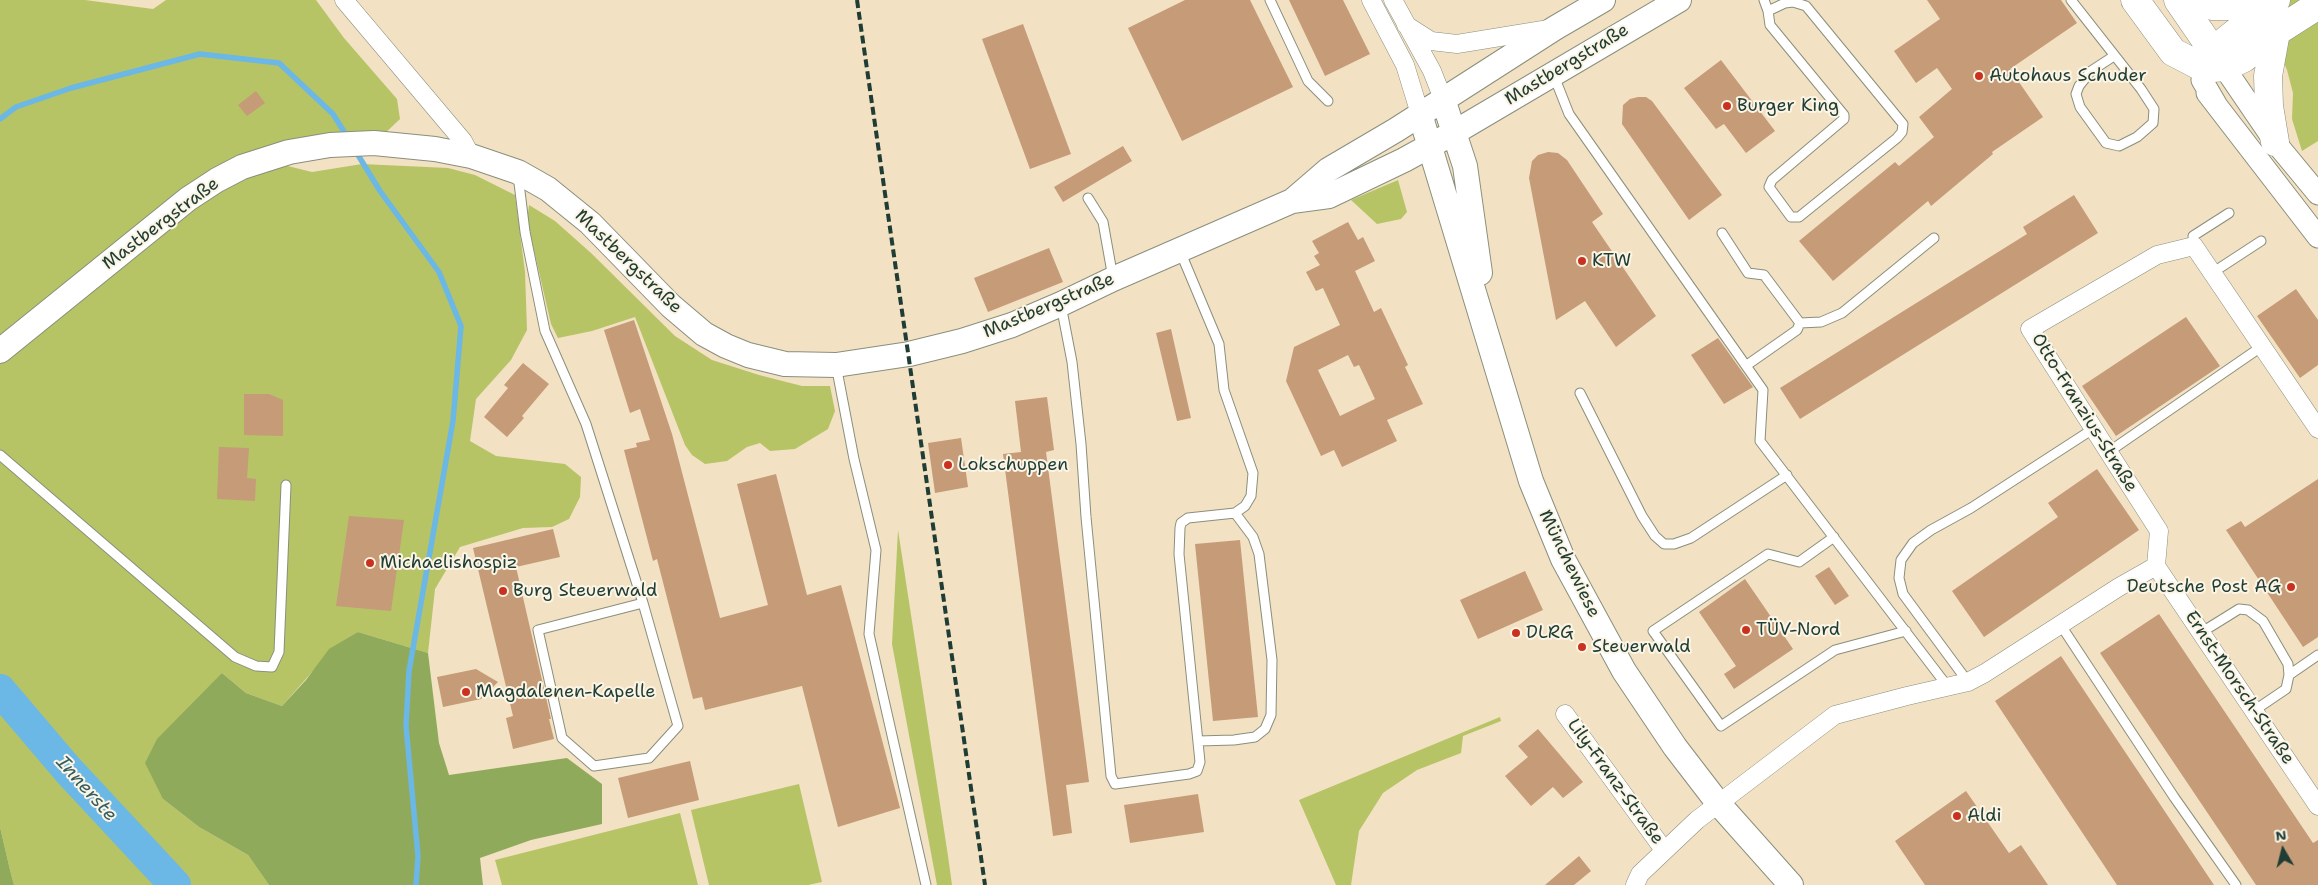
<!DOCTYPE html>
<html>
<head>
<meta charset="utf-8">
<style>
	body { margin:0 }
	#map { position:relative; width:2318px; height:885px; overflow:hidden; background:#f3e1c3; font-family:"Shantell Sans",sans-serif }
	canvas { display:block }
	.north { position:absolute; left:2258px; top:825px; width:50px; height:50px; -webkit-text-stroke:4px #fcf5e5; paint-order:stroke; rotate:352deg; font-size:14px; font-weight:700; line-height:20px; text-align:center; color:#1f3d34 }
	.north::after { content:''; display:block; margin:auto; width:18px; height:22px; background:#1f3d34; clip-path:polygon(50% 0,100% 100%,50% 72%,0 100%) }
</style>
</head>
<body>
<div id="map">
<canvas width="2318" height="885"></canvas>
<div class="north">N</div>
</div>
<script>
const c = document.querySelector('canvas').getContext('2d');
c.lineJoin = 'round';
function paint(path, color) { c.fillStyle = color; c.fill(path, 'evenodd'); }
const shape = rows => new Path2D(rows.map(r => 'M' + r).join(''));
function trace(path, color, width, dash) { c.strokeStyle = color; c.lineWidth = width; c.lineCap = dash ? 'butt' : 'round'; c.setLineDash(dash || []); c.stroke(path); }
function write(font, color, halo, rows, align = 'center') {
  c.font = font + ' "Shantell Sans",sans-serif'; c.lineWidth = 4; c.setLineDash([]); c.textBaseline = 'middle'; c.strokeStyle = halo; c.fillStyle = color; for (const [text, x, y, turn = 0] of rows) {
    c.save(); c.translate(x, y); c.rotate((+turn || 0) * Math.PI / 180); c.textAlign = isNaN(turn) ? turn : align; if (halo) c.strokeText(text, 0, 0); c.fillText(text, 0, 0); c.restore();
  }
}
paint(shape([
	[0,0,85,0,153,9,166,0,316,0,344,38,397,99,400,119,381,137,255,158,312,172,362,164,448,168,475,175,515,195,525,272,527,330,511,360,476,399,470,441,496,456,565,464,581,477,580,497,569,519,552,527,523,528,460,547,435,589,428,653,358,632,312,672,282,706,246,693,222,673,163,799,199,827,248,855,269,885,14,885,10,870,0,827],
	[2257,0,2318,0,2318,141,2302,151,2292,119,2293,93,2287,70],
	[1398,180,1407,212,1401,219,1377,224,1351,200],
	[529,205,555,221,591,253,675,336,712,360,759,375,802,386,830,386,835,411,828,429,795,449,770,451,760,443,747,447,727,461,705,464,692,455,685,445,635,317,592,331,558,338,551,324,527,220],
	[898,530,948,856,952,885,937,885,892,644],
	[1500,717,1501,721,1463,736,1461,753,1417,770,1383,793,1359,831,1351,885,1336,885,1299,800],
	[799,784,822,882,808,885,709,885,691,810],
	[680,813,698,885,502,885,495,860]
]), '#b6c466');
paint(shape([
	[358,632,428,653,439,743,449,775,567,758,602,784,602,824,531,840,480,858,483,885,269,885,248,855,199,827,163,799,145,763,157,739,222,673,246,693,282,706,306,680,329,649],
	[0,827,10,870,14,885,0,885]
]), '#90aa5b');
trace(shape([
	[0,119,16,107,71,88,200,54,279,63,333,114,348,138],
	[355,150,380,191,439,272,461,326,453,421,409,671,406,726,418,856,416,885]
]), '#6bb7e5', 5.5);
trace(shape([
	[0,690,68,770,175,885]
]), '#6bb7e5', 32);
paint(shape([
	[1185,0,1250,0,1293,87,1182,141,1128,28],
	[1289,0,1343,0,1370,54,1325,76],
	[1927,0,2061,0,2077,23,2010,69,2043,117,1992,152,1993,154,1931,206,1928,201,1833,281,1799,241,1895,162,1899,166,1934,137,1919,117,1952,89,1937,68,1916,83,1894,51,1940,19],
	[1023,24,1071,154,1030,169,982,39],
	[1721,60,1775,131,1746,153,1724,124,1716,129,1684,88],
	[256,91,265,103,247,116,238,105],
	[1638,97,1646,97,1652,101,1722,195,1689,220,1622,124,1623,105,1630,99],
	[1123,146,1132,161,1063,202,1054,187],
	[1548,152,1558,153,1567,160,1603,214,1592,222,1656,316,1616,347,1585,301,1556,320,1529,178,1532,161,1538,155],
	[2074,195,2098,233,1800,419,1780,388,2027,234,2023,227],
	[1348,222,1358,240,1363,237,1375,261,1355,271,1374,312,1381,308,1408,365,1405,367,1423,404,1387,420,1397,441,1342,467,1334,450,1321,456,1286,381,1294,347,1340,325,1323,288,1316,291,1306,272,1320,265,1314,256,1319,253,1312,241],
	[1348,355,1354,367,1359,365,1375,399,1340,416,1318,370],
	[1049,248,1063,282,988,312,974,278],
	[2296,289,2318,320,2318,365,2300,378,2257,316],
	[2186,317,2220,366,2116,436,2082,386],
	[634,320,672,434,720,618,768,605,737,484,776,474,807,595,841,585,900,808,838,827,802,686,705,710,702,697,693,699,657,559,653,561,624,450,637,447,636,443,650,440,640,409,630,413,604,330],
	[1171,329,1191,418,1177,421,1156,333],
	[1718,338,1753,387,1724,404,1691,355],
	[523,363,549,384,522,416,524,418,507,437,484,417,508,388,504,385],
	[244,394,269,394,283,400,283,436,244,435],
	[1047,397,1054,450,1046,452,1089,782,1066,785,1072,833,1053,836,1003,454,1021,452,1015,401],
	[961,438,968,487,935,493,928,443],
	[219,447,249,448,247,478,256,479,255,501,217,499],
	[2097,469,2139,530,1984,637,1952,591,2058,517,2048,503],
	[2318,479,2318,637,2303,647,2226,530,2241,521,2245,527],
	[349,516,404,520,391,611,336,606],
	[553,529,560,557,516,567,551,719,549,719,554,739,513,749,506,718,513,716,473,548],
	[1240,540,1258,717,1213,721,1195,544],
	[1829,567,1849,596,1835,605,1815,576],
	[1525,571,1543,610,1478,639,1460,600],
	[1745,579,1793,649,1734,689,1724,674,1736,666,1699,612],
	[2159,614,2313,843,2318,840,2318,885,2256,885,2100,653],
	[2061,656,2214,885,2117,885,1995,701],
	[476,669,498,682,481,699,443,707,437,677],
	[1538,729,1583,782,1563,798,1553,787,1531,806,1505,776,1528,757,1518,746],
	[690,761,699,800,628,818,618,778],
	[1966,791,2009,853,2021,845,2048,885,1925,885,1895,841],
	[1198,794,1204,832,1130,843,1124,805],
	[1579,856,1591,871,1574,885,1545,885]
]), '#c59b78');
const service = shape([
	[1270,0,1308,81,1328,101],
	[1764,0,1768,11,1770,25,1844,115,1844,119,1772,180,1769,187,1791,217,1799,217,1897,138,1902,132,1903,124,1806,6,1793,2,1785,3,1768,11],
	[2071,0,2141,89,2154,109,2153,123,2137,137,2119,146,2106,143,2080,107,2076,94,2079,86,2091,71,2114,56],
	[1554,76,1569,114,1763,390,1760,441,1948,687],
	[518,175,525,232,545,331,586,424,643,603,678,726,649,758,594,766,562,738,538,630,643,603],
	[1088,198,1103,222,1113,278],
	[1722,233,1748,273,1764,275,1800,323,1797,330,1747,365],
	[2194,246,2193,236,2229,213],
	[2212,273,2261,241],
	[1061,305,1072,362,1081,444,1086,517,1111,776,1115,784,1189,774,1197,771,1200,762,1179,554,1180,528,1181,523,1188,518,1235,513,1245,506,1251,496,1253,473,1224,390,1219,344,1180,251],
	[1800,323,1821,322,1842,313,1934,238],
	[836,365,854,459,876,550,869,634,926,885],
	[1580,393,1642,516,1655,536,1664,544,1674,544,1691,538,1787,475],
	[2107,453,2261,347],
	[0,455,235,657,256,666,272,667,279,652,286,485],
	[1834,537,1799,562,1768,554,1653,631,1721,726,1835,650,1906,631],
	[2060,624,2174,797,2236,885],
	[2202,632,2239,609,2248,610,2263,621,2288,664,2289,675,2286,689,2255,710],
	[2289,675,2318,655],
	[1968,682,1903,594,1899,578,1901,560,1913,543,1931,530,1971,508,2093,429],
	[1198,741,1234,740,1255,737,1265,729,1271,715,1272,660,1259,554,1253,537,1235,513]
]);
const minor = shape([
	[344,0,463,141,471,156],
	[1371,0,1405,65,1420,114],
	[1393,0,1432,71,1443,99],
	[1406,25,1431,41,1457,44,1549,29],
	[2156,566,2159,531,2030,329,2157,255,2194,246,2318,429],
	[1565,714,1664,850],
	[1635,885,1640,874,1697,820,1835,715,1907,696,1968,682,1985,673,2119,587,2156,566,2318,806]
]);
const tertiary = shape([
	[2207,93,2318,237],
	[2216,104,2202,80,2213,51,2275,142,2318,194]
]);
const secondary = shape([
	[1443,99,1465,166,1480,273],
	[1420,114,1531,481,1563,559,1624,671,1675,747,1718,803,1791,885],
	[1292,201,1328,170,1396,130,1555,28,1603,0],
	[0,351,188,199,217,180,242,167,289,152,330,145,374,143,435,149,471,156,518,172,548,189,590,223,671,306,704,334,726,346,748,355,785,364,836,365,909,354,962,341,1012,325,1061,304,1113,279,1292,201,1329,196,1404,160,1455,132,1679,0]
]);
const primary = shape([
	[2135,0,2173,52,2198,65,2213,68,2225,67],
	[2178,0,2213,51]
]);
const trunk = shape([
	[2193,0,2213,6,2233,6,2260,0],
	[2213,51,2276,0],
	[2225,67,2244,58,2276,32,2318,5],
	[2275,142,2269,106,2268,76,2276,32]
]);
trace(service, '#898f7c', 11);
trace(minor, '#898f7c', 19);
trace(tertiary, '#898f7c', 23);
trace(secondary, '#898f7c', 26);
trace(primary, '#898f7c', 29);
trace(trunk, '#898f7c', 29);
trace(service, '#fff', 9);
trace(minor, '#fff', 18);
trace(tertiary, '#fff', 21);
trace(secondary, '#fff', 24);
trace(primary, '#fff', 28);
trace(trunk, '#fff', 28);
trace(shape([
	[857,0,985,885]
]), '#1f3d34', 4, [8, 4]);
for (const [x, y, r, color] of [
	[1979,76,5,"#c8321e"],
	[1727,106,5,"#c8321e"],
	[1582,261,5,"#c8321e"],
	[948,465,5,"#c8321e"],
	[370,563,5,"#c8321e"],
	[2291,587,5,"#c8321e"],
	[503,591,5,"#c8321e"],
	[1746,630,5,"#c8321e"],
	[1516,633,5,"#c8321e"],
	[1582,647,5,"#c8321e"],
	[466,692,5,"#c8321e"],
	[1957,816,5,"#c8321e"]
]) { const dot = new Path2D(); dot.arc(x, y, r, 0, 2 * Math.PI); c.fillStyle = color; c.fill(dot); trace(dot, '#fcf5e5', 2); }
write('18px', '#1f3d34', '#fcf5e5', [
	["Mastbergstraße",1567,65,-31],
	["Mastbergstraße",161,224,-37],
	["Mastbergstraße",628,262,44],
	["Mastbergstraße",1049,306,-23],
	["Otto-Franzius-Straße",2084,413,58],
	["Münchewiese",1569,564,64],
	["Ernst-Morsch-Straße",2239,688,56],
	["Lily-Franz-Straße",1615,782,54]
]);
write('18px', '#1f3d34', '#fcf5e5', [
	["Autohaus Schuder",1989,76],
	["Burger King",1737,106],
	["KTW",1592,261],
	["Lokschuppen",958,465],
	["Michaelishospiz",380,563],
	["Deutsche Post AG",2281,587,"right"],
	["Burg Steuerwald",513,591],
	["TÜV-Nord",1756,630],
	["DLRG",1526,633],
	["Steuerwald",1592,647],
	["Magdalenen-Kapelle",476,692],
	["Aldi",1967,816]
], 'left');
write('italic 19px', '#325c60', '#fcf5e5', [
	["Innerste",86,789,48]
]);
</script>
</body>
</html>
